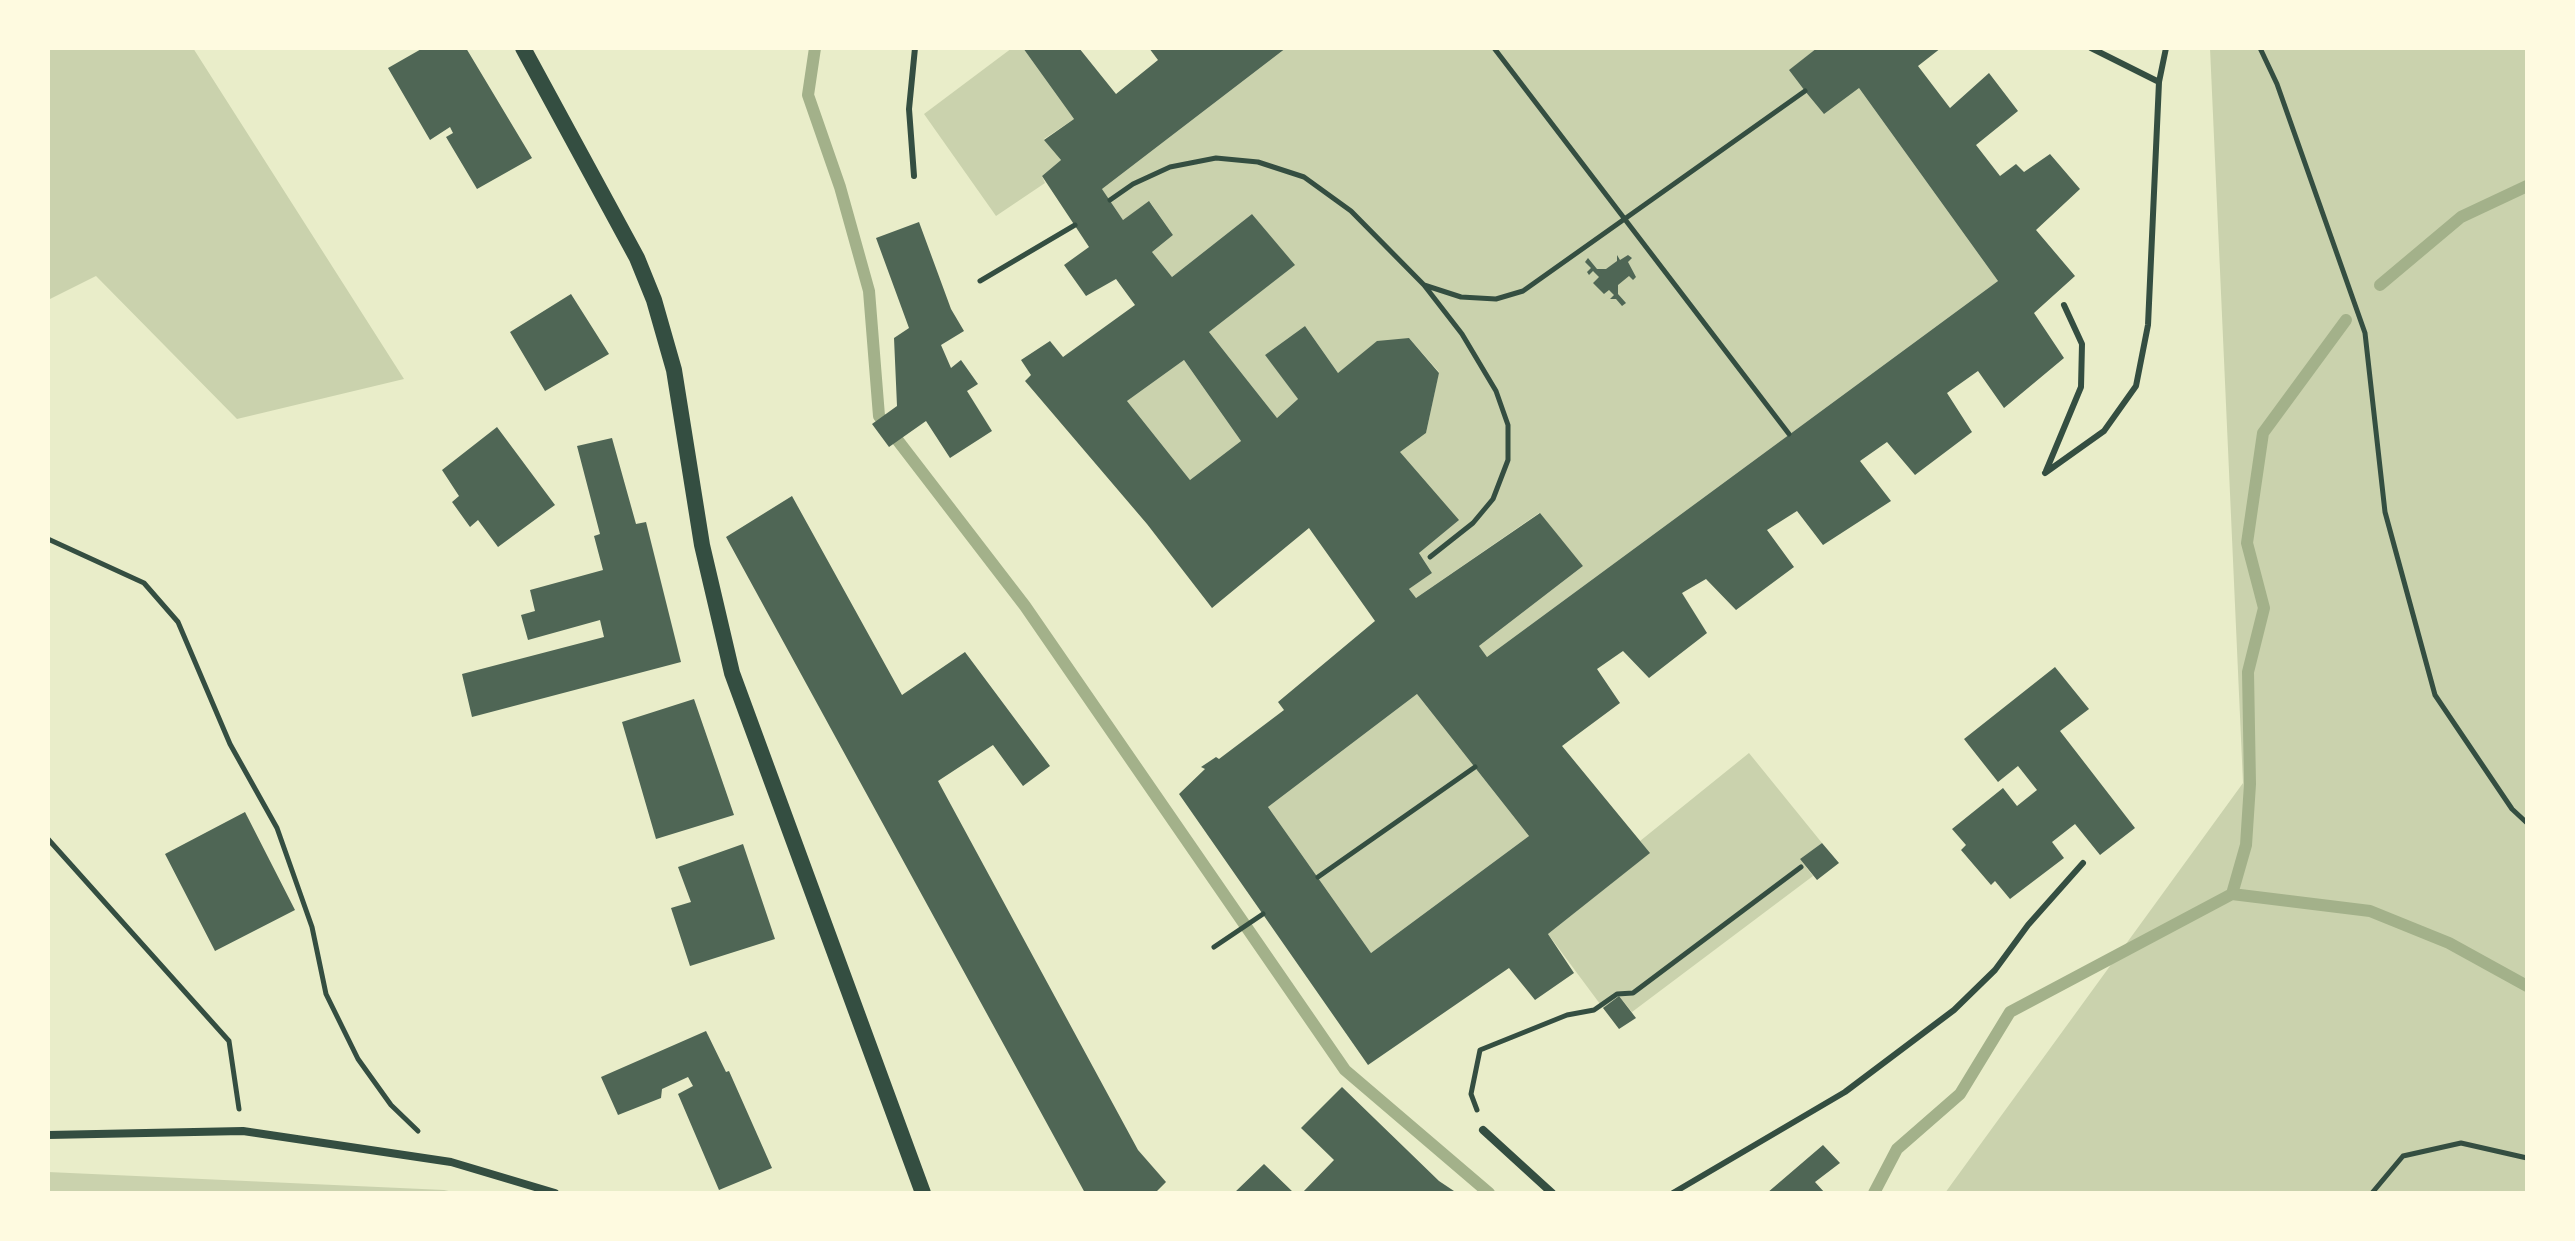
<!DOCTYPE html>
<html>
<head>
<meta charset="utf-8">
<style>
	body { margin:0 }
	#map { position:relative; width:2575px; height:1241px; overflow:hidden; background:#e9edc9; font-family:Poppins,sans-serif }
	canvas { display:block }
	.frame { position:absolute; inset:0; border:50px solid #fefae0; pointer-events:none }
</style>
</head>
<body>
<div id="map">
<canvas width="2575" height="1241"></canvas>
<div class="frame"></div>
</div>
<script>
const c = document.querySelector('canvas').getContext('2d');
c.lineJoin = 'round';
function paint(path, color) { c.fillStyle = color; c.fill(path, 'evenodd'); }
const shape = rows => new Path2D(rows.map(r => 'M' + r).join(''));
function trace(path, color, width, dash) { c.strokeStyle = color; c.lineWidth = width; c.lineCap = dash ? 'butt' : 'round'; c.setLineDash(dash || []); c.stroke(path); }
paint(shape([
	[48,48,193,48,404,379,237,419,96,276,48,300],
	[1012,48,1023,48,1074,119,1044,139,1061,160,1042,176,1045,183,996,216,924,114],
	[1286,48,1817,48,1790,70,1859,88,1998,281,1487,657,1479,646,1583,566,1539,513,1416,598,1409,589,1432,573,1419,553,1400,452,1426,433,1439,372,1409,338,1338,373,1305,326,1265,355,1298,399,1277,418,1209,332,1294,265,1252,214,1172,277,1152,252,1173,235,1150,202,1123,220,1102,189],
	[2210,48,2527,48,2527,1193,1945,1193,2243,783],
	[1184,360,1241,441,1190,480,1127,401],
	[1417,694,1529,836,1371,953,1268,807],
	[1749,753,1822,843,1800,859,1813,876,1632,1012,1619,996,1603,1008,1548,934,1649,853,1640,841],
	[48,1172,444,1190,458,1193,48,1193]
]), '#cad2ad');
trace(shape([
	[815,48,808,95,840,187,869,291,879,416,1025,606,1345,1070,1489,1193],
	[2380,285,2461,217,2527,186],
	[2232,894,2246,845,2250,784,2248,672,2264,608,2247,543,2263,433,2346,320],
	[1874,1193,1897,1149,1960,1094,2010,1012,2232,894,2370,911,2449,943,2527,986]
]), '#a3b18a', 12);
paint(shape([
	[423,48,466,48,532,158,477,189,446,137,453,133,450,127,430,140,388,68],
	[1023,48,1079,48,1116,94,1158,60,1149,48,1286,48,1102,189,1123,220,1149,201,1173,235,1152,252,1172,277,1252,214,1295,265,1209,332,1277,418,1298,399,1265,355,1305,326,1338,373,1377,341,1409,338,1439,373,1426,433,1400,452,1459,520,1419,553,1432,573,1409,589,1416,598,1540,513,1583,566,1479,646,1487,657,1998,281,1859,88,1824,114,1805,91,1789,70,1817,48,1941,48,1918,66,1950,108,1989,73,2018,111,1976,145,2000,176,2016,164,2024,172,2050,154,2080,189,2036,230,2075,276,2034,313,2064,358,2004,408,1978,371,1947,393,1972,432,1915,475,1887,442,1860,461,1891,501,1823,545,1797,511,1767,530,1794,567,1736,610,1706,579,1682,593,1707,633,1649,678,1623,651,1597,669,1620,703,1562,746,1650,853,1548,934,1574,973,1535,1000,1509,968,1368,1065,1179,794,1205,769,1201,767,1216,757,1219,759,1284,710,1278,702,1375,621,1309,528,1212,608,1147,524,1025,381,1031,375,1021,360,1050,341,1063,357,1135,305,1116,279,1086,296,1064,265,1089,247,1042,176,1061,160,1044,140,1074,119],
	[1184,360,1241,441,1190,480,1127,401],
	[1417,694,1529,836,1371,953,1268,807],
	[919,222,951,309,964,331,941,345,951,368,961,360,978,384,967,391,992,431,950,458,926,421,889,447,872,424,897,406,894,338,909,328,876,238],
	[1617,255,1620,260,1628,255,1632,258,1628,262,1636,277,1633,280,1629,276,1618,285,1618,294,1626,303,1622,306,1616,299,1610,299,1614,295,1609,290,1604,294,1593,283,1599,277,1593,271,1589,275,1587,272,1591,268,1585,262,1588,258,1597,269,1606,269,1617,261],
	[571,294,609,354,545,391,510,332],
	[497,427,555,505,498,547,478,520,470,527,452,502,459,496,442,470],
	[612,438,636,524,646,522,681,662,472,717,462,674,604,637,600,620,528,640,521,615,535,611,530,590,603,570,594,536,600,534,577,446],
	[792,496,902,695,965,652,1050,766,1023,786,993,745,938,781,1138,1150,1166,1182,1155,1193,1085,1193,726,537],
	[2055,667,2089,709,2060,731,2135,828,2100,855,2075,824,2052,842,2064,858,2010,899,1995,881,1991,885,1961,850,1966,845,1952,829,2003,788,2017,806,2037,790,2018,766,1998,782,1964,739],
	[694,699,734,815,656,839,622,722],
	[245,812,295,910,215,951,165,854],
	[1822,843,1839,863,1817,880,1800,859],
	[743,844,775,939,690,966,671,908,691,902,678,867],
	[1619,996,1636,1018,1619,1029,1603,1008],
	[706,1031,726,1072,729,1071,772,1168,719,1190,678,1094,693,1086,688,1077,662,1089,661,1098,618,1115,601,1077],
	[1342,1087,1439,1181,1457,1193,1302,1193,1334,1160,1301,1128],
	[1823,1145,1840,1163,1815,1182,1825,1193,1767,1193],
	[1264,1164,1294,1193,1234,1193]
]), '#4f6655');
trace(shape([
	[1494,48,1789,434],
	[2260,48,2277,84,2365,333,2385,512,2435,695,2512,809,2527,823],
	[1110,200,1133,184,1170,167,1216,158,1258,162,1304,177,1351,211,1424,285,1461,297,1496,299,1523,291,1805,91],
	[980,281,1075,225],
	[1424,285,1462,334,1496,391,1508,425,1508,460,1493,499,1473,523,1430,557],
	[48,539,144,583,178,622,230,744,277,828,312,927,326,994,358,1059,391,1105,418,1131],
	[48,839,229,1041,239,1109],
	[1318,877,1475,767],
	[1214,947,1263,914],
	[1477,1110,1471,1094,1480,1050,1567,1015,1594,1010,1617,994,1633,993,1801,867],
	[2372,1193,2403,1156,2461,1143,2527,1158]
]), '#344e41', 5);
trace(shape([
	[2091,48,2159,82],
	[914,176,909,109,915,48],
	[2046,471,2081,387,2082,344,2064,305],
	[2045,473,2104,431,2136,386,2148,325,2159,82,2166,48],
	[1673,1193,1845,1092,1954,1010,1995,970,2028,925,2083,863]
]), '#344e41', 6);
trace(shape([
	[1483,1130,1552,1193],
	[48,1135,243,1131,451,1162,555,1193]
]), '#344e41', 8);
trace(shape([
	[523,48,637,258,654,300,674,370,702,545,732,673,923,1193]
]), '#344e41', 16);
</script>
</body>
</html>
